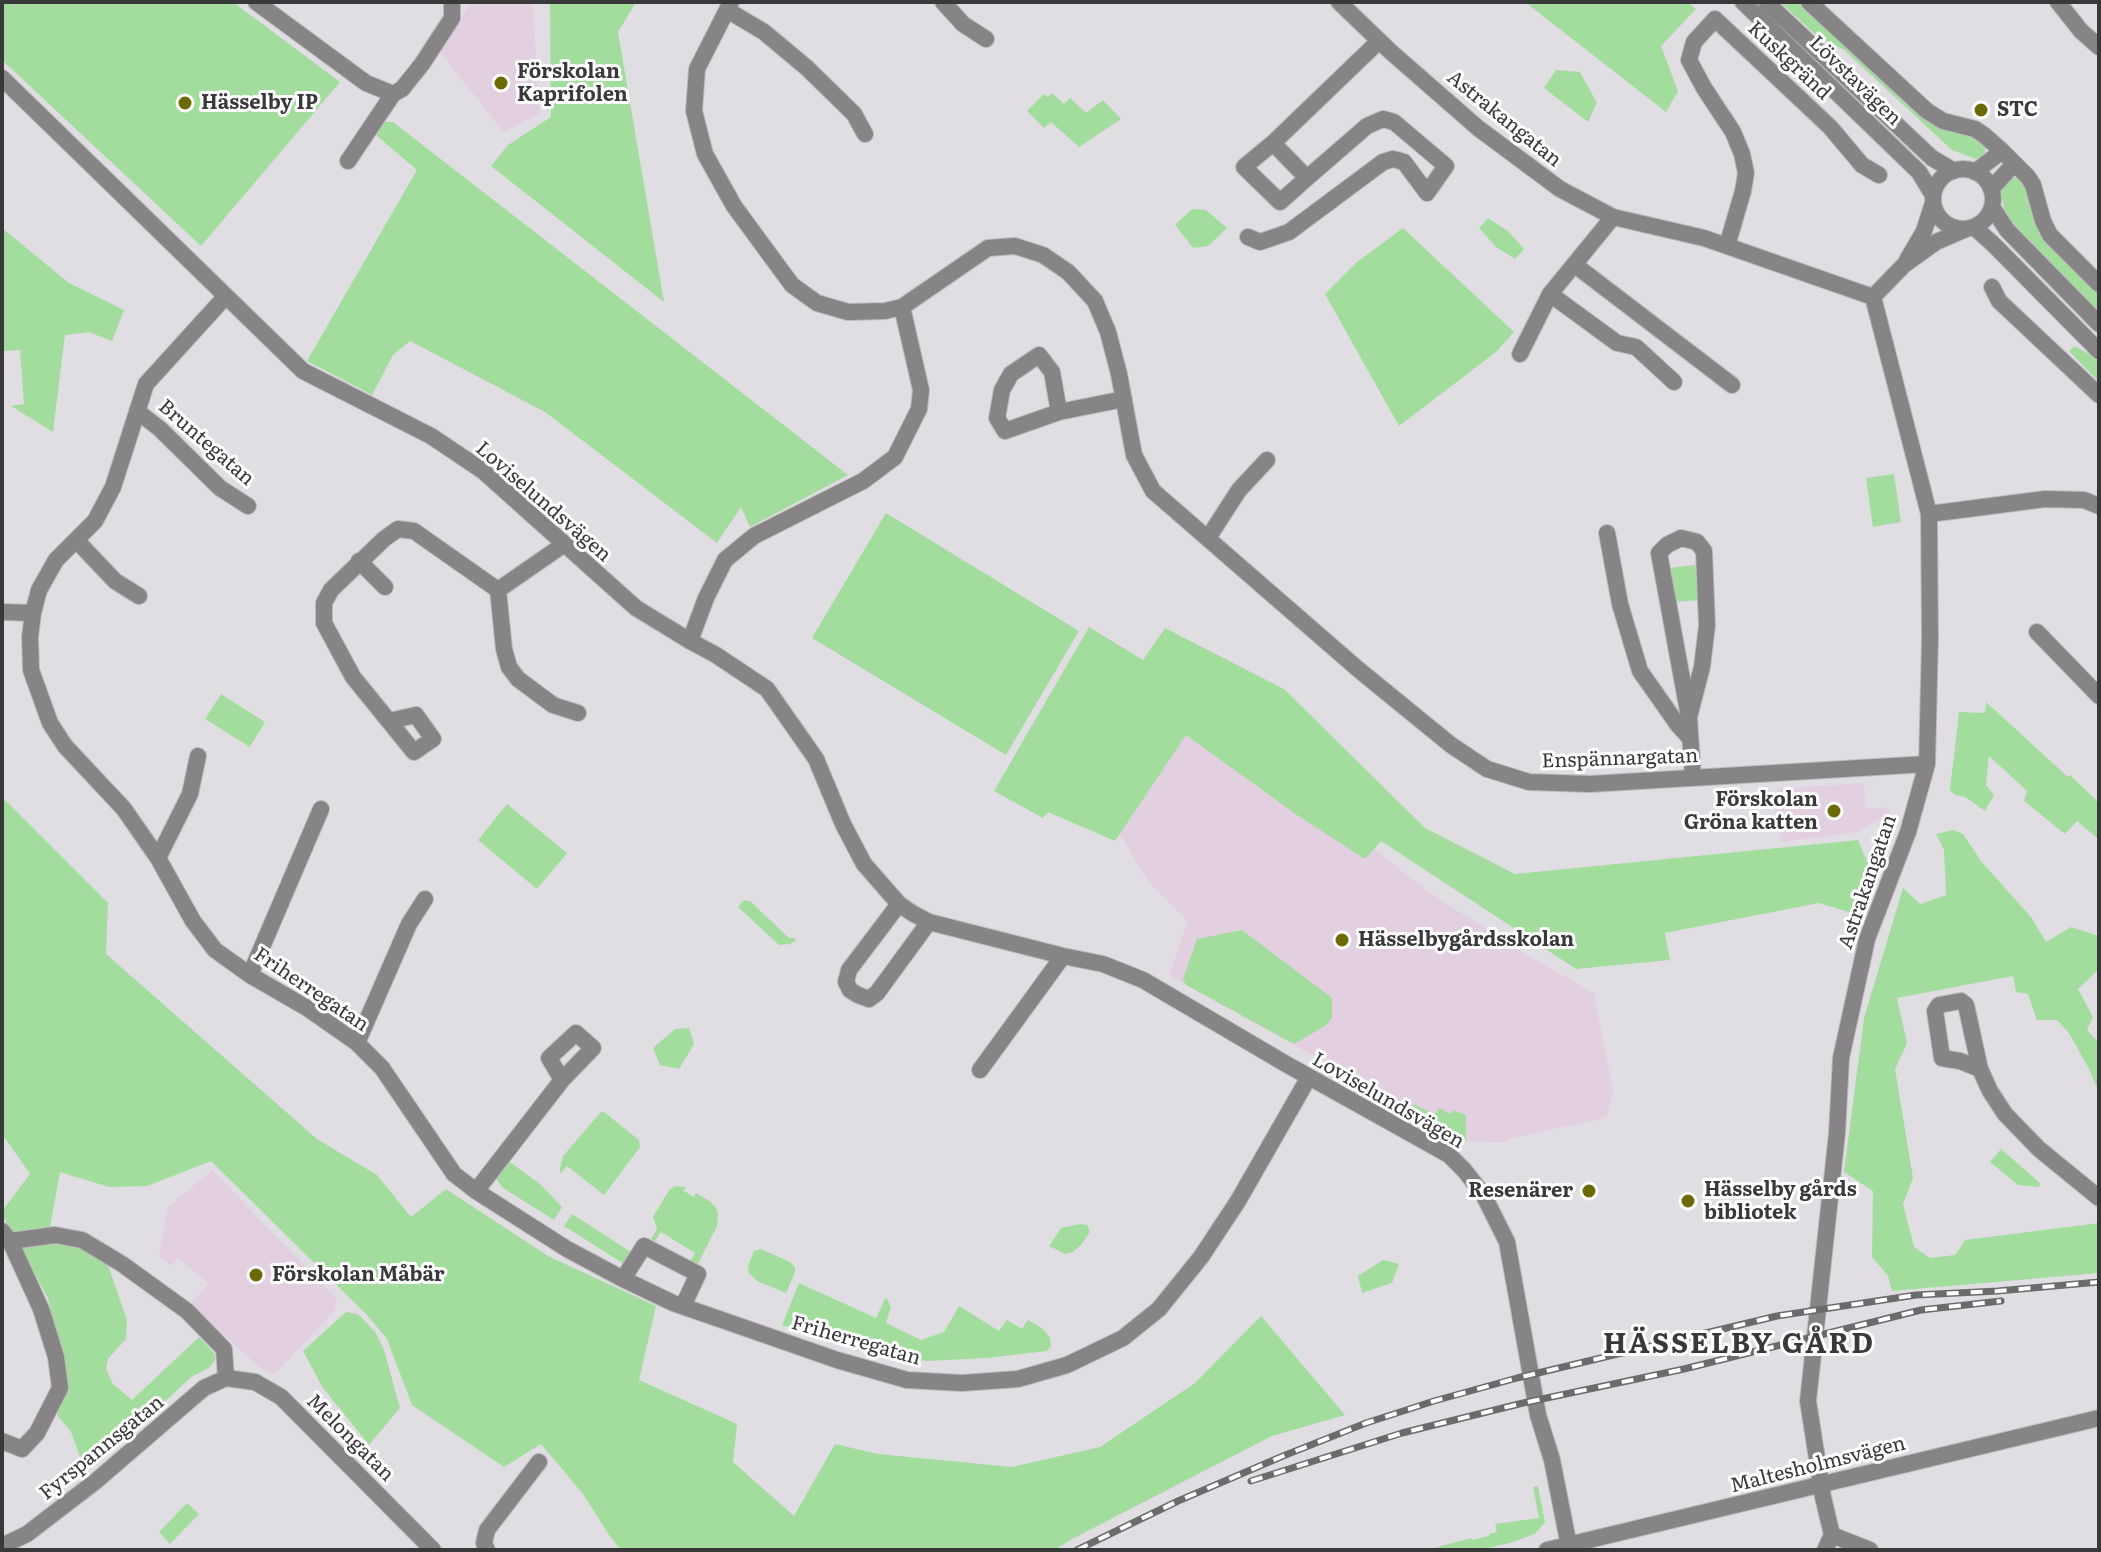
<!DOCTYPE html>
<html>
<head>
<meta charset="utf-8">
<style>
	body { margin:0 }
	#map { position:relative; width:2101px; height:1552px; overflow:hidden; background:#e0dee3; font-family:Literata,serif }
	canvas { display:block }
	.frame { position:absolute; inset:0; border:4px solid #39383a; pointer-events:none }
</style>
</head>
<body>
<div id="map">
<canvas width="2101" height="1552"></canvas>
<div class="frame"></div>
</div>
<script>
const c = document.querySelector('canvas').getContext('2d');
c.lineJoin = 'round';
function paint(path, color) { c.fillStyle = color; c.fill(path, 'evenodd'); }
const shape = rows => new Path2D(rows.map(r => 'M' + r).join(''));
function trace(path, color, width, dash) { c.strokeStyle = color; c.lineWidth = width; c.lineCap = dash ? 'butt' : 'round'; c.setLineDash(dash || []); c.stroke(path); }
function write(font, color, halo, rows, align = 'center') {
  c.font = font + ' Literata,serif'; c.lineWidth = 6; c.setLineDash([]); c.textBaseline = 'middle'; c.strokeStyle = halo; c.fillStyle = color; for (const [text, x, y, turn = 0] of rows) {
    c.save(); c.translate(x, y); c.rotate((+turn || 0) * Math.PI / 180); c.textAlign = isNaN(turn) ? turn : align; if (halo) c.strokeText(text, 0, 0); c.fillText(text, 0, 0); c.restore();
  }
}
paint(shape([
	[471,2,533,2,539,114,504,132,440,52],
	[1189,712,1319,805,1430,893,1532,958,1594,993,1613,1091,1607,1116,1596,1120,1516,1137,1504,1142,1466,1141,1169,975,1188,921,1150,884,1118,831],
	[1864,783,1866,809,1889,807,1890,813,1858,832,1781,842,1777,789],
	[212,1170,337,1299,334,1312,275,1374,259,1367,191,1304,209,1284,178,1258,171,1266,159,1256,167,1208]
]), '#e2cfdf');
paint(shape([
	[2,2,233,2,340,82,201,246,2,60],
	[550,2,636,2,618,32,664,302,491,166,508,145,551,117],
	[1525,2,1688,2,1696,9,1661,46,1678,91,1666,112],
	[1780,2,1801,2,1933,121,1977,137,1985,144,1985,155,1976,159,1952,150,1844,50,1818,37],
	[1556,70,1580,72,1597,103,1588,122,1544,88],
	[1052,93,1064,104,1070,98,1086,113,1103,100,1121,119,1079,147,1051,122,1044,128,1027,111,1044,94,1048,97],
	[384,122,393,122,848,475,750,527,741,507,717,543,545,412,410,341,393,355,372,395,307,361,417,170,376,135],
	[2012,176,2024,183,2031,211,2045,237,2099,292,2099,313,2019,231,2006,215,2000,192,2003,183],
	[1192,209,1206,210,1227,228,1208,246,1193,248,1175,225],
	[1488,218,1509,232,1524,249,1515,259,1496,247,1479,228],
	[2,228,69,283,124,310,112,341,89,332,65,335,53,432,11,406,24,404,20,350,5,351,2,349],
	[1403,228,1514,332,1496,352,1399,426,1325,294,1357,262],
	[2075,346,2099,360,2099,382,2069,351],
	[1894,474,1901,522,1873,527,1866,478],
	[886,513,1079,631,1006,755,812,638],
	[1695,565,1700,600,1675,602,1670,568],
	[1089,627,1143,660,1165,628,1284,689,1425,828,1515,874,1858,840,1871,871,1855,914,1819,903,1665,933,1670,960,1576,969,1381,841,1365,859,1297,815,1186,735,1115,841,1048,812,1043,818,994,791],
	[221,694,265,722,250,747,205,719],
	[1986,702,2068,777,2070,775,2099,803,2099,835,2097,838,2077,821,2065,834,2024,801,2027,791,1989,756,1986,785,1994,795,1985,811,1965,797,1955,795,1950,790,1959,712,1985,713],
	[2,797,108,903,106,954,317,1139,377,1175,411,1217,446,1189,548,1256,656,1306,639,1380,737,1424,733,1462,794,1516,835,1444,878,1454,1012,1467,1100,1447,1195,1383,1261,1316,1345,1415,1272,1436,1074,1538,1054,1550,621,1550,609,1535,583,1494,541,1444,504,1467,412,1405,387,1339,368,1316,211,1161,147,1186,109,1187,60,1172,50,1227,108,1265,127,1320,126,1339,108,1359,106,1369,113,1384,132,1400,199,1337,214,1353,215,1360,209,1368,191,1377,123,1441,85,1470,71,1432,57,1415,66,1389,48,1298,2,1214,2,1211,30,1174,2,1134],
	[507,804,567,853,537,889,478,840],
	[1953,830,1963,834,1981,861,2031,917,2046,942,2071,927,2099,936,2099,969,2078,989,2093,1017,2087,1030,2099,1043,2099,1092,2088,1067,2069,1033,2057,1020,2037,1020,2028,994,2016,992,2013,976,1897,998,1907,1043,1895,1069,1913,1178,1903,1204,1914,1247,1930,1258,1955,1255,1965,1240,2099,1223,2099,1273,1892,1291,1888,1276,1872,1257,1873,1191,1844,1172,1864,1018,1903,888,1920,904,1946,895,1944,850,1936,834],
	[744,900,750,901,789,938,796,938,795,941,790,944,779,945,738,907],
	[1242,930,1332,998,1332,1018,1325,1026,1294,1044,1186,985,1183,979,1197,939],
	[689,1028,694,1044,679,1069,660,1065,653,1048,675,1029],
	[1414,1104,1434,1115,1439,1108,1451,1114,1454,1110,1466,1115,1466,1141,1411,1111],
	[601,1112,604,1112,639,1140,640,1147,604,1195,567,1166,560,1174,560,1168,563,1156],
	[2001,1149,2040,1183,2039,1187,2018,1185,1990,1162],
	[507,1160,540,1184,562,1207,554,1220,503,1188,495,1177],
	[675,1186,686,1187,684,1191,694,1197,696,1193,711,1202,716,1208,718,1214,717,1226,697,1266,689,1263,695,1253,661,1232,655,1241,651,1239,657,1229,653,1217,669,1190],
	[572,1214,631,1252,624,1264,564,1226],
	[1080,1224,1087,1225,1090,1232,1081,1245,1073,1252,1065,1254,1049,1246,1061,1228],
	[761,1249,790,1262,795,1267,795,1272,786,1293,757,1281,749,1273,748,1266,754,1251],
	[1383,1260,1399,1264,1392,1283,1362,1293,1358,1276],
	[799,1283,876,1318,886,1297,891,1307,886,1323,921,1340,944,1332,959,1306,999,1331,1007,1320,1022,1329,1028,1320,1042,1328,1050,1338,1051,1346,1047,1351,987,1358,927,1361,865,1353,782,1325],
	[346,1312,358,1314,376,1333,384,1350,400,1408,369,1445,323,1388,303,1351],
	[1538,1486,1545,1522,1535,1534,1510,1543,1479,1550,1427,1550,1471,1538,1472,1540,1489,1536,1489,1534,1497,1532,1495,1524,1539,1518,1533,1487],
	[187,1503,199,1514,170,1544,159,1532]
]), '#a2dd9d');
const minor = shape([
	[256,2,366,83,393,94],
	[731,2,697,69,694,111,705,154,734,206,792,285,817,303,848,312,885,311,902,307,988,248,1015,246,1043,255,1068,272,1095,301,1108,332,1119,374,1134,455,1153,491,1359,670,1451,745,1487,769,1529,782,1590,784,1927,764],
	[943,2,963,24,986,39],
	[1339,2,1391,52,1478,128,1560,189,1613,217,1704,238,1873,297],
	[1809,2,1927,111,1943,121,1975,129,1984,135,2002,151,2028,177,2033,185,2043,221,2050,235,2099,284],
	[2058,2,2081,31,2099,47],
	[727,10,764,32,807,68,854,114,865,134],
	[2,78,303,371,431,436,483,471,636,608,690,641,716,655,767,689,816,759,843,824,864,864,899,904,912,913,929,922,1063,956,1103,964,1143,980,1286,1064,1449,1155,1464,1170,1483,1194,1507,1242,1538,1415,1552,1460,1569,1546],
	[1273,143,1307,178,1280,202,1244,167,1273,143,1379,41],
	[348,161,393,94,402,89,422,64,452,18,452,2],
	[1975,172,2002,151],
	[1991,189,2014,164],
	[1248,237,1260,242,1289,232,1383,162,1393,159,1404,162,1427,193,1446,166,1394,122,1383,119,1367,126,1307,178],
	[1727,246,1743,191,1746,173,1742,154,1733,132,1704,88,1689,60,1694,42,1715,19,1830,127,1862,165,1879,175],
	[1907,260,1924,231,1933,203],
	[1575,265,1732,385],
	[1992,287,1999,301,2099,395],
	[1550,294,1617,343,1636,347,1674,382],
	[226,296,146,384,113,487,95,521,56,560,39,590,33,613,30,637,31,670,50,723,65,746,124,809,158,858,193,921,215,950,250,975,307,1008,357,1043,382,1068,454,1174,476,1191,567,1249,623,1279,673,1303,751,1330,837,1360,907,1380,962,1383,1018,1379,1067,1365,1123,1338,1159,1309,1201,1257,1238,1201,1309,1077],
	[1873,297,1904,265,1936,242,1964,230],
	[1520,354,1550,294,1613,217],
	[137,411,160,429,220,488,248,506],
	[1059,412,1005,431,997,418,1002,390,1011,374,1039,355,1052,372,1059,412,1124,399],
	[1929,514,2045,499,2084,500,2099,506],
	[1607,533,1620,604,1640,671,1678,725,1689,737],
	[1208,538,1239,490,1267,460],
	[77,541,115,581,139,596],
	[359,561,385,587],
	[498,590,504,649,509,667,518,679,553,705,578,713],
	[498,590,563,545],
	[2,612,33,613],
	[2037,632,2099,696],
	[690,641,706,598,725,560,754,536,863,481,895,457,919,409,921,390,902,307],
	[1689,717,1659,553,1667,545,1681,538,1697,542,1704,551,1707,625,1702,667,1689,717,1693,778],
	[389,721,416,715,433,739,414,752,353,677,324,623,324,603,331,590,384,539,398,529,414,531,498,590],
	[158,858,190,794,198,756],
	[899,904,849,970,846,982,850,990,858,995,869,999,877,993,929,922],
	[250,975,321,809],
	[357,1043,409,924,425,899],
	[1980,1069,1960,1061,1942,1058,1935,1011,1939,1005,1961,1001,1966,1005,1980,1069,1990,1091,2005,1114,2039,1149,2099,1198],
	[980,1070,1063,956],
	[476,1191,562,1080,593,1048,576,1033,549,1058,562,1080],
	[2,1231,10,1241,55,1235,82,1240,122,1264,187,1311,224,1349,226,1378],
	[623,1279,644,1246,698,1274,683,1306],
	[226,1378,255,1382,281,1397,433,1550],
	[2,1441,22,1449,37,1433,60,1388,56,1357,41,1309,10,1241],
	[2,1546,27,1534,96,1481,204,1388,226,1378],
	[487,1550,484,1543,487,1530,539,1462],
	[1547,1550,2099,1418],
	[1825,1550,1832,1535],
	[1870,1550,1832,1535,1823,1497,1808,1401,1837,1133,1841,1058,1867,939,1908,832,1927,764,1930,639,1929,514,1873,297]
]);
const tertiary = shape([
	[1743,2,1919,172,1933,195],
	[1766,2,1932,158,1954,171],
	'1933 199a30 30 0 1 1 60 0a30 30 0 1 1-60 0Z',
	[1992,207,2007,230,2099,324],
	[1974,227,1993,244,2099,351]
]);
trace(minor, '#bbb9be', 18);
trace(tertiary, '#bbb9be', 18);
trace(minor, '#878485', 16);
trace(tertiary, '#878485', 16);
const rail = shape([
	[1251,1481,1402,1433,1523,1403,1684,1369,1921,1310,2001,1301],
	[1077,1550,1178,1501,1283,1456,1366,1423,1434,1401,1517,1378,1777,1316,1916,1295,1998,1291,2099,1282]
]);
trace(rail, '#6b6a6d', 7);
trace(rail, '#fff', 4, [12]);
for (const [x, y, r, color] of [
	[501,83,8,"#6b6a06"],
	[185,103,8,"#6b6a06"],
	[1981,110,8,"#6b6a06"],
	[1834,811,8,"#6b6a06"],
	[1342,940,8,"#6b6a06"],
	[1589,1191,8,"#6b6a06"],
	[1688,1201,8,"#6b6a06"],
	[256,1275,8,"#6b6a06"]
]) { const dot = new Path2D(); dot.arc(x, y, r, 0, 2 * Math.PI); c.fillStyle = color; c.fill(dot); trace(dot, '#fff', 3); }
write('20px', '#39383a', '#fff', [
	["Kuskgränd",1789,61,43],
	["Lövstavägen",1855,81,44],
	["Astrakangatan",1504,119,39],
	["Bruntegatan",206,443,41],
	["Loviselundsvägen",543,502,41],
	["Enspännargatan",1620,759,-2],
	["Astrakangatan",1868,882,-71],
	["Friherregatan",311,990,34],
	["Loviselundsvägen",1388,1101,30],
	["Friherregatan",856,1341,16],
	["Melongatan",350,1438,45],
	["Fyrspannsgatan",102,1448,-39],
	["Maltesholmsvägen",1818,1465,-14]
]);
write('bold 20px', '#39383a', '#fff', [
	["Förskolan",517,72],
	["Kaprifolen",517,95],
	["Hässelby IP",201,103],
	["STC",1997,110],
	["Förskolan",1818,800,"right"],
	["Gröna katten",1818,823,"right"],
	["Hässelbygårdsskolan",1358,940],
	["Hässelby gårds",1704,1190],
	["bibliotek",1704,1213],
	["Resenärer",1573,1191,"right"],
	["Förskolan Måbär",272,1275]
], 'left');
c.letterSpacing = '2px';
write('bold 28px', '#39383a', '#fff', [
	["HÄSSELBY GÅRD",1739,1345]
]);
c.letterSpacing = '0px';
</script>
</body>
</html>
